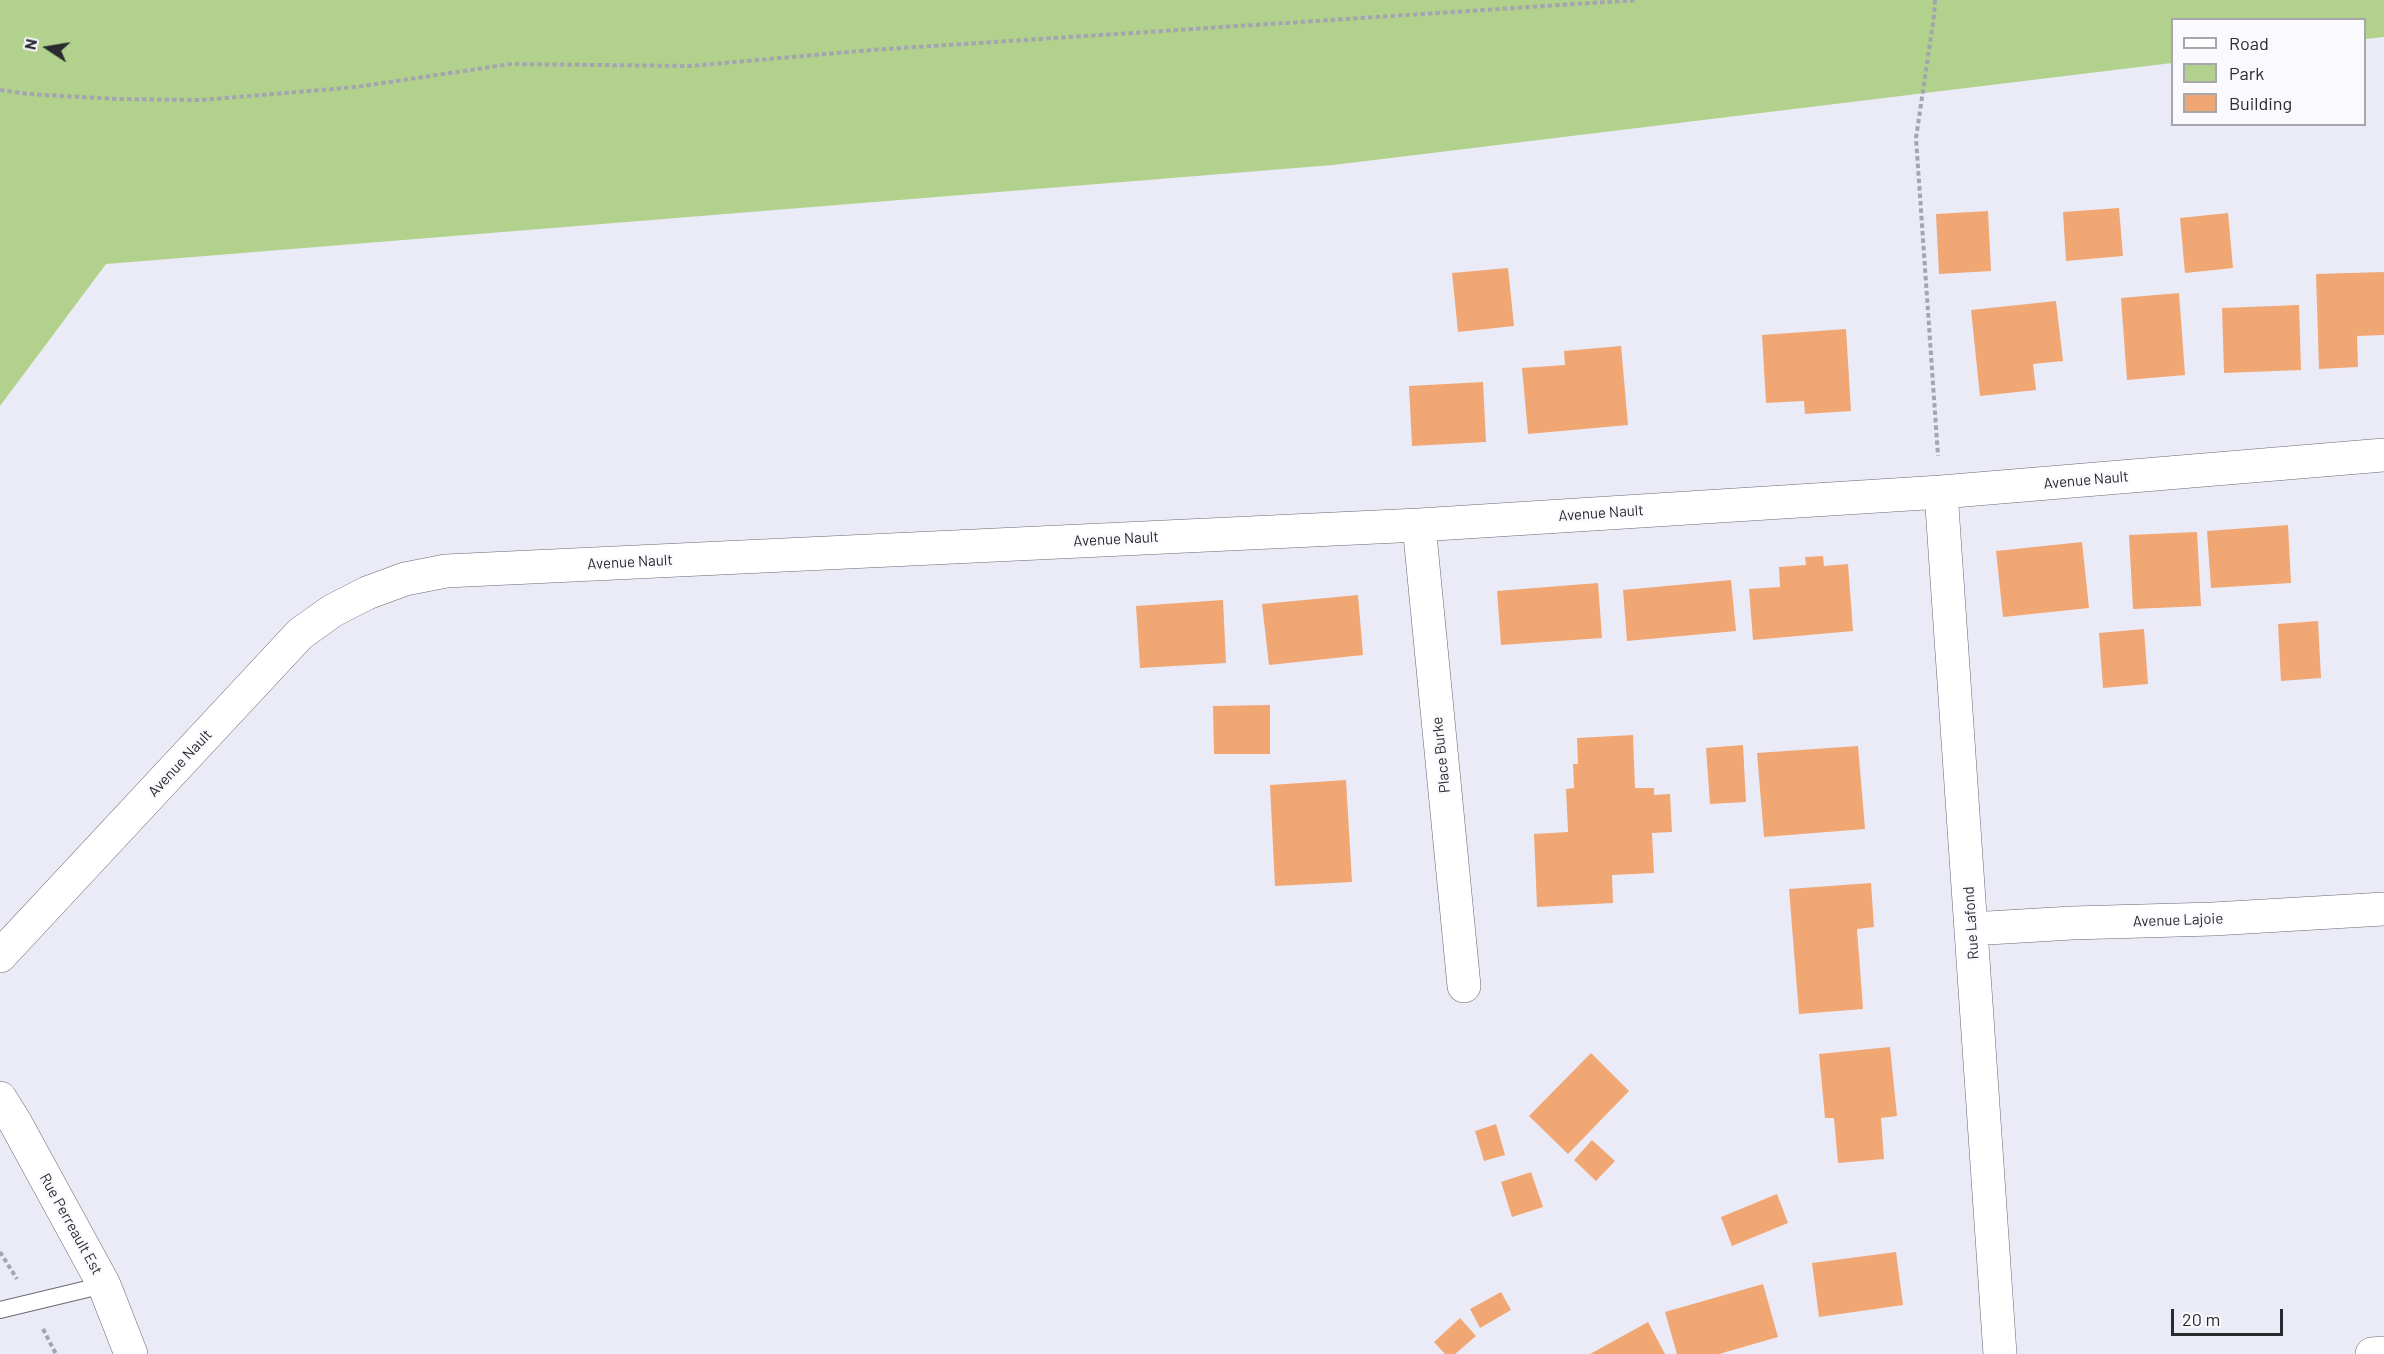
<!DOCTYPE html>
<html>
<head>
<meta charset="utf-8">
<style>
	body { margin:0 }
	#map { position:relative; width:2384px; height:1354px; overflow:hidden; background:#ebebf7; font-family:Barlow,sans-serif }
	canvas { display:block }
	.legend { position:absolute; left:2171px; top:18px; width:195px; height:108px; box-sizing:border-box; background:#f9f9fe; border:2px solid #a6a7ab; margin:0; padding:8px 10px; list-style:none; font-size:18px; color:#2a2b2f }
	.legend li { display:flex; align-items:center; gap:12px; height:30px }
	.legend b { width:30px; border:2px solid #a6a7ab }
	.north { position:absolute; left:18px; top:18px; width:60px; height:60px; -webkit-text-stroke:4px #f9f9fe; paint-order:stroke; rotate:282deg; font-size:16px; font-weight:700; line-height:24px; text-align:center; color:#2a2b2f }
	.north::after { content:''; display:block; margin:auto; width:21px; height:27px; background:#2a2b2f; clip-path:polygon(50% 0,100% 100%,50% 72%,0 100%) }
	.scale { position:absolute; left:2171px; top:1309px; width:112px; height:27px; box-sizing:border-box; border:3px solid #2a2b2f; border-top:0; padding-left:8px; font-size:18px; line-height:21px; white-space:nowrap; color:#2a2b2f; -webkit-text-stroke:4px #f9f9fe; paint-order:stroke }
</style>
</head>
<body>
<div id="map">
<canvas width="2384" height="1354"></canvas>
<ul class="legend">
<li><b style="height:8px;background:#fff"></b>Road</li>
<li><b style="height:16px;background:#b2d18c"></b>Park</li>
<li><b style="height:16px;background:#f0a774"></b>Building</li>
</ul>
<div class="north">N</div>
<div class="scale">20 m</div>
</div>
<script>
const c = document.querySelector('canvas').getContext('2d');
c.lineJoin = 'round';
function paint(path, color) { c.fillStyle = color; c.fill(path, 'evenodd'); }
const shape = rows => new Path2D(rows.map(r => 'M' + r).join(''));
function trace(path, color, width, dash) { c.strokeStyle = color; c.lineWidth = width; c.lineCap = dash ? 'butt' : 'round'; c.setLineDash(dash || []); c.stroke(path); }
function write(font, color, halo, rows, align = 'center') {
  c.font = font + ' Barlow,sans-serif'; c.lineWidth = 4.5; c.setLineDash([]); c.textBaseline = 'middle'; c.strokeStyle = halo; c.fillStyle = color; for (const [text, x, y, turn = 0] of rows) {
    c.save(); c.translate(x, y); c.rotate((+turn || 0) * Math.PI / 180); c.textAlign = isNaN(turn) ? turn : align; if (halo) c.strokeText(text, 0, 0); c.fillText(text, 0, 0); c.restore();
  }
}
paint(shape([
	[0,0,2384,0,2384,37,2365,39,2364,20,2172,20,2172,63,1333,165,106,264,0,406]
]), '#b2d18c');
paint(shape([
	[2119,208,2123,256,2066,261,2063,212],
	[1988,211,1991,271,1939,274,1936,214],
	[2228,213,2233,268,2185,273,2180,218],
	[1508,268,1514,326,1458,332,1452,273],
	[2384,272,2384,335,2357,336,2358,367,2319,369,2316,274],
	[2179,293,2185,375,2127,380,2121,298],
	[2056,301,2063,361,2033,364,2036,390,1980,396,1971,310],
	[2299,305,2301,370,2224,373,2222,308],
	[1846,329,1851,411,1805,414,1804,401,1766,403,1762,335],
	[1621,346,1628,425,1528,434,1522,368,1565,365,1564,351],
	[1483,382,1486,442,1412,446,1409,386],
	[2288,525,2291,583,2211,588,2207,531],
	[2197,532,2201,606,2133,609,2129,535],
	[2082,542,2089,608,2003,617,1996,551],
	[1823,556,1824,566,1848,564,1853,631,1753,640,1749,589,1780,587,1779,567,1806,565,1805,557],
	[1731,580,1736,631,1627,641,1623,590],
	[1598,583,1602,638,1501,645,1497,591],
	[1358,595,1363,655,1269,665,1262,604],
	[1223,600,1226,663,1140,668,1136,606],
	[2318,621,2321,678,2281,681,2278,624],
	[2144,629,2148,684,2103,688,2099,633],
	[1270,705,1270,754,1214,754,1213,706],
	[1633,735,1635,788,1654,788,1654,795,1670,794,1672,832,1652,833,1654,873,1612,875,1613,903,1537,907,1534,834,1568,832,1566,789,1574,788,1573,764,1578,764,1577,738],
	[1743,745,1746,802,1710,804,1706,748],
	[1858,746,1865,829,1764,837,1757,753],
	[1346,780,1352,882,1275,886,1270,785],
	[1871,883,1874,927,1857,929,1863,1009,1799,1014,1789,889],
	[1890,1047,1897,1116,1881,1118,1884,1159,1838,1163,1834,1118,1825,1118,1819,1054],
	[1591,1053,1629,1091,1568,1154,1529,1116],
	[1496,1124,1505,1155,1484,1161,1475,1131],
	[1592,1140,1615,1161,1596,1181,1574,1160],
	[1531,1172,1543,1207,1512,1217,1501,1182],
	[1777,1194,1788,1223,1732,1246,1721,1217],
	[1896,1252,1903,1305,1819,1317,1812,1263],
	[1763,1284,1778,1337,1719,1354,1677,1354,1665,1312],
	[1501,1292,1511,1310,1480,1328,1470,1309],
	[1460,1318,1476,1336,1455,1354,1445,1354,1434,1342],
	[1648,1322,1665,1354,1590,1354]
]), '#f0a774');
const service = shape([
	[0,1310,104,1285]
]);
const minor = shape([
	[1941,492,2000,1354],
	[1419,525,1464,986],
	[1971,929,2072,923,2213,919,2384,909],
	[0,956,300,634,332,611,367,593,405,579,446,571,1419,525,1941,492,2384,455],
	[2372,1354,2384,1353]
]);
const tertiary = shape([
	[0,1098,15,1122,104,1285,131,1354]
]);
trace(service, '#676872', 18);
trace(minor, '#676872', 34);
trace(tertiary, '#676872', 34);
trace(shape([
	[1935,0,1934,16,1916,138,1938,456],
	[0,90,29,94,117,99,202,100,356,87,511,64,690,66,871,50,1637,0],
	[0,1252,17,1279],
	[43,1329,56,1354]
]), '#a5a5af', 4, [4.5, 3]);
trace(service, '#fff', 16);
trace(minor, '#fff', 33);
trace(tertiary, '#fff', 33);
write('15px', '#2a2b2f', '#f9f9fe', [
	["Avenue Nault",2086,480,-5],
	["Avenue Nault",1601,513,-4],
	["Avenue Nault",1116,539,-3],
	["Avenue Nault",630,562,-3],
	["Place Burke",1441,755,-96],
	["Avenue Nault",180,763,-47],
	["Avenue Lajoie",2178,920,-2],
	["Rue Lafond",1971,923,-94],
	["Rue Perreault Est",71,1224,61]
]);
</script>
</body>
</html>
